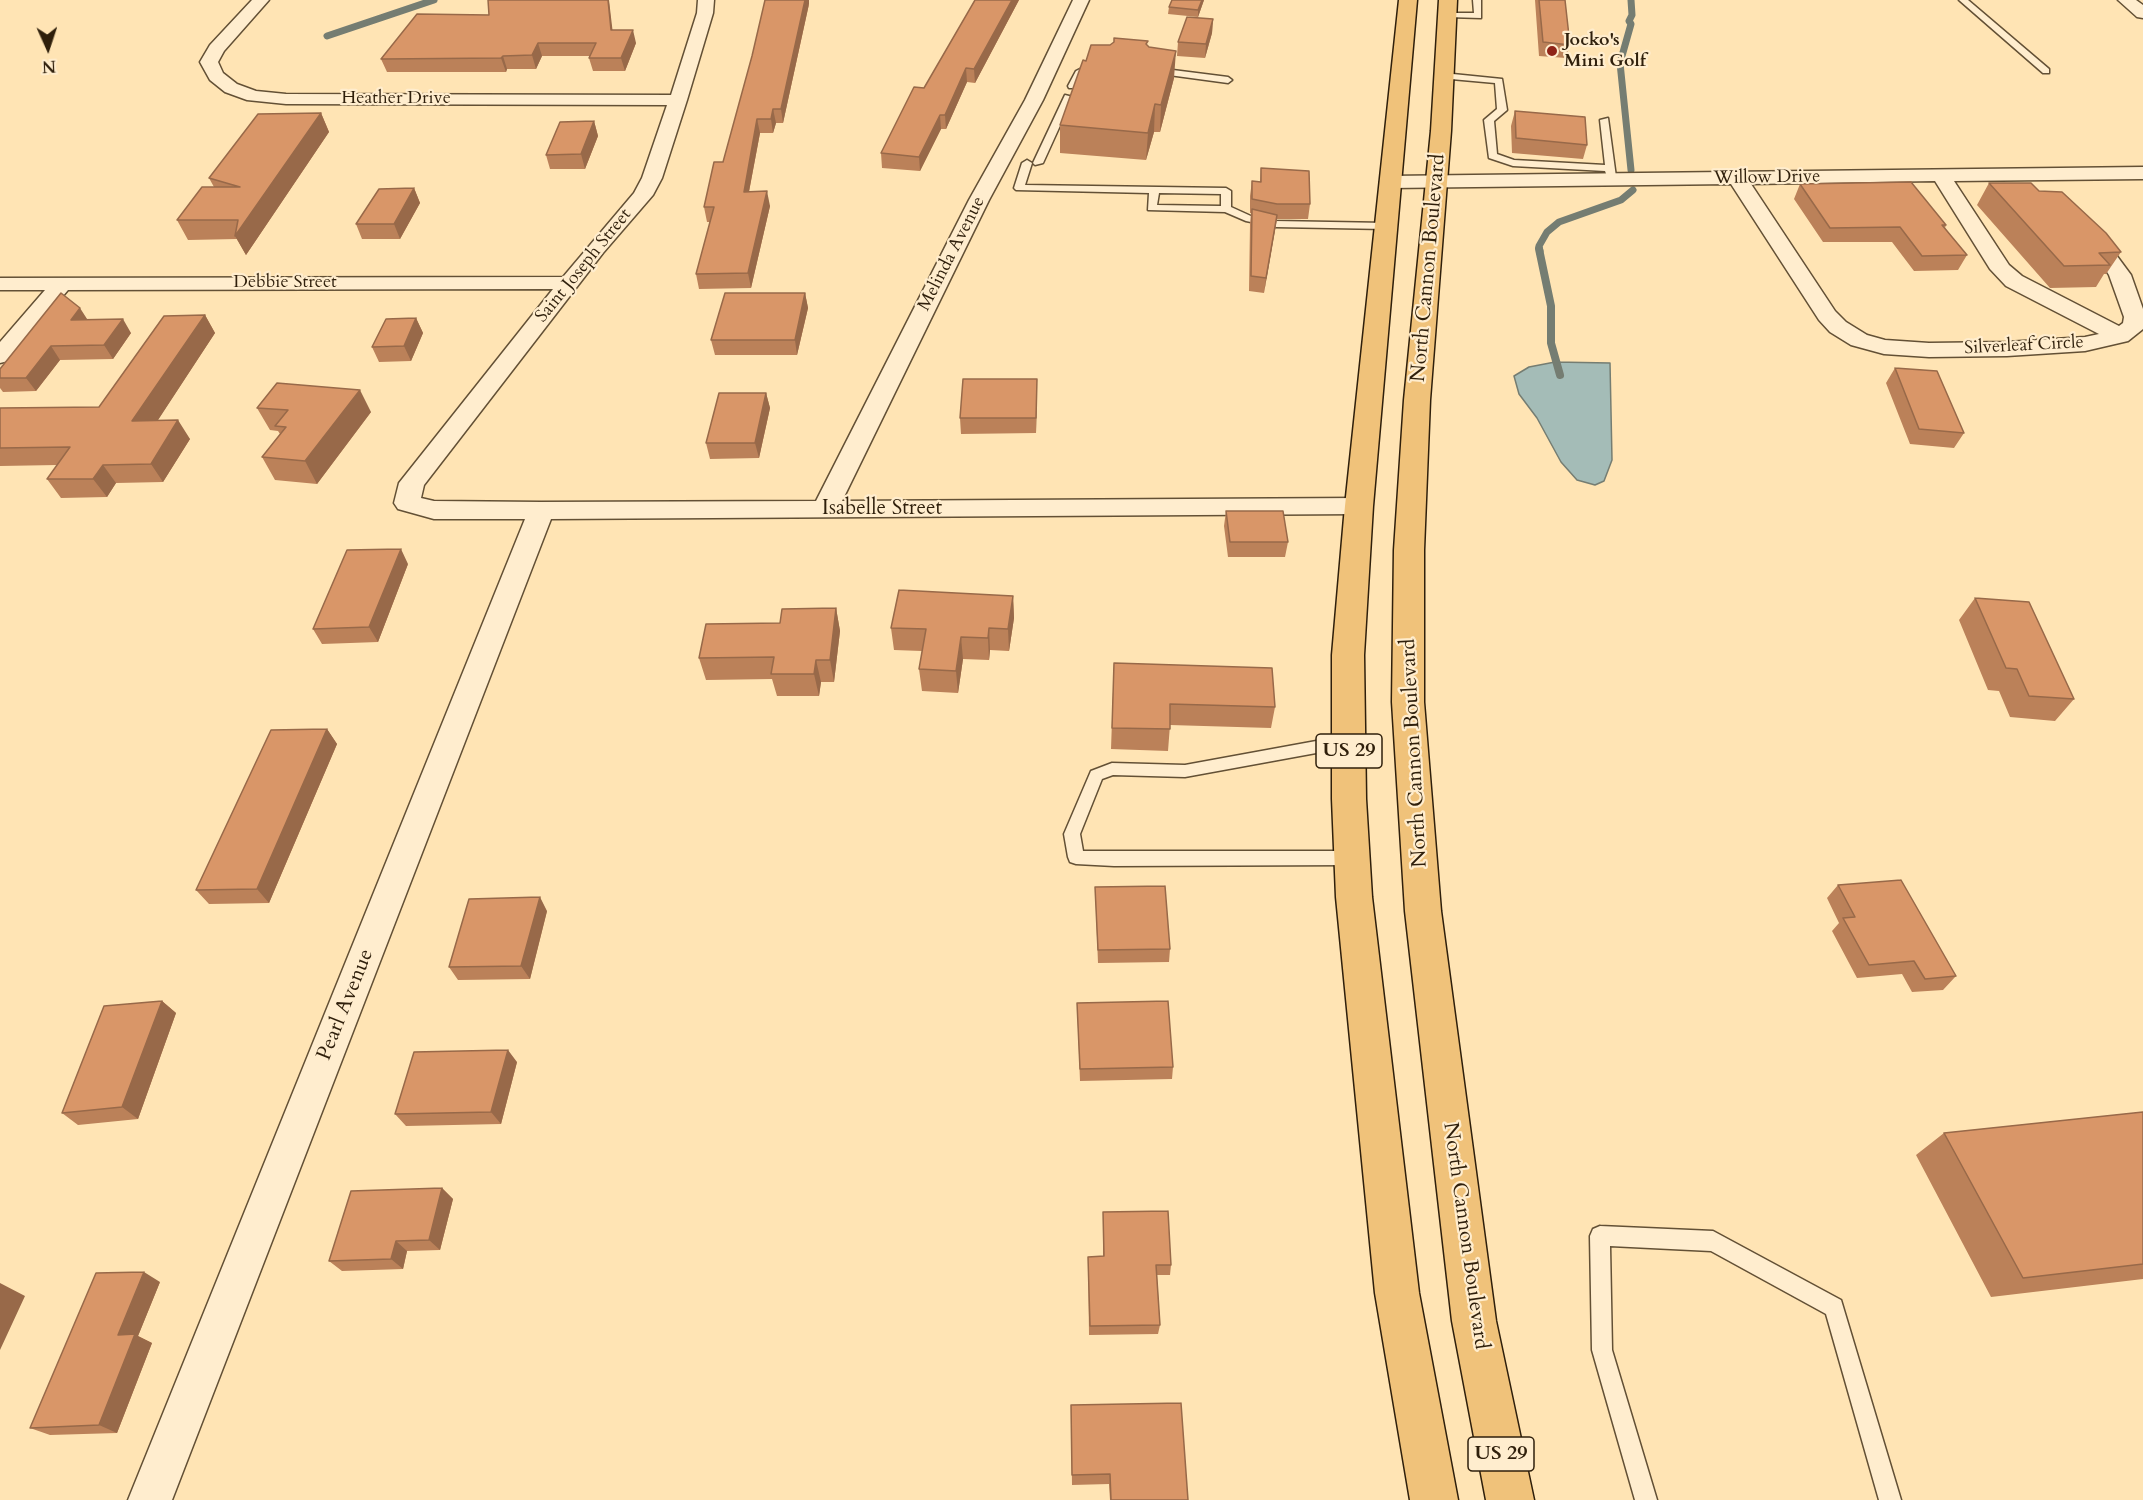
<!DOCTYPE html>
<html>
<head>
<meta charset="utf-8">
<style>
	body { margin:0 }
	#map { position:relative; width:2143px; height:1500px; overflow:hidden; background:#ffe4b4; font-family:Cardo,serif }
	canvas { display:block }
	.north { position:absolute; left:18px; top:18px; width:60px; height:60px; -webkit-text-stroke:4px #ffedce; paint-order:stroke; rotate:177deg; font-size:16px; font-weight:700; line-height:24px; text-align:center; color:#2f1f0b }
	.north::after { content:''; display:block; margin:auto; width:21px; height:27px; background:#2f1f0b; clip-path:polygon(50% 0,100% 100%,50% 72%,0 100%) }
</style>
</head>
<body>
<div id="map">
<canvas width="2143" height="1500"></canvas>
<div class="north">N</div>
</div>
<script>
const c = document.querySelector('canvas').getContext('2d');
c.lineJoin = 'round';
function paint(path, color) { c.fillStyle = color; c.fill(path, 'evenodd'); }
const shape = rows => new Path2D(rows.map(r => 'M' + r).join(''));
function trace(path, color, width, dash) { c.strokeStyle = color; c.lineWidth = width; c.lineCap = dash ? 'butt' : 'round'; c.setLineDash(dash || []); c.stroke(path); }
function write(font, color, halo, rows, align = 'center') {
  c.font = font + ' Cardo,serif'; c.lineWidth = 4.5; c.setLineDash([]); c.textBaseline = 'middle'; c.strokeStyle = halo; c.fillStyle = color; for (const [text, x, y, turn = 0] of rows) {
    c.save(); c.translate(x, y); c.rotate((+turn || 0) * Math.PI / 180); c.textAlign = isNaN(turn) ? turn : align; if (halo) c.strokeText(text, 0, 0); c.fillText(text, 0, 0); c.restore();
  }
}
const water = shape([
	[1555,362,1610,363,1612,460,1604,481,1595,485,1577,480,1561,462,1537,418,1519,394,1514,376,1529,367,1555,362]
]);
paint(water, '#a4bcb7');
trace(water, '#757d72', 1.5);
trace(shape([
	[1631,0,1632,15,1629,21,1631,24,1620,63,1631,170],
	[327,36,434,0],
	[1540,251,1539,246,1547,232,1559,222,1621,200,1633,190]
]), '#757d72', 7);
trace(shape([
	[1539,249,1551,306,1551,343,1560,375]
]), '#757d72', 8);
const lane = shape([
	[1473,0,1481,0,1481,18,1447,17,1443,15,1447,13,1474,13,1473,0],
	[1959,0,1968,0,2049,69,2049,73,2043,73,1959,0],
	[1090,64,1097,66,1083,75,1075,88,1069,88,1068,86,1076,71,1090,64],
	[1157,68,1228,77,1232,80,1228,83,1154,73,1154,69,1157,68],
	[1443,73,1502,79,1507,110,1494,121,1497,154,1514,160,1605,165,1600,120,1608,118,1616,177,1608,179,1605,171,1513,166,1489,158,1484,120,1497,109,1495,83,1440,78,1439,76,1443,73],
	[1065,95,1073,97,1043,163,1035,165,1033,163,1065,95],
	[1027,160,1032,163,1025,185,1226,188,1231,191,1231,207,1253,217,1275,221,1386,223,1391,226,1386,229,1275,227,1246,221,1225,212,1148,210,1149,193,1016,190,1014,188,1022,163,1027,160],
	[1159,193,1221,194,1221,206,1157,205,1159,193],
	[1349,735,1354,737,1356,741,1354,745,1349,747,1185,777,1113,775,1102,779,1080,834,1083,851,1352,851,1358,853,1360,858,1358,863,1352,865,1114,866,1076,864,1070,862,1068,857,1064,834,1091,771,1112,763,1185,765,1349,735],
	[1600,1226,1713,1231,1841,1300,1901,1500,1879,1500,1826,1314,1711,1251,1610,1246,1612,1350,1657,1500,1635,1500,1592,1350,1590,1236,1593,1229,1600,1226]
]);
const street = shape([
	[252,0,269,0,224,51,218,62,223,73,237,84,256,91,286,94,671,95,697,13,698,0,714,0,713,13,687,100,662,178,653,195,603,253,424,485,421,498,434,501,541,502,816,501,969,200,1025,100,1073,0,1089,0,1043,100,989,200,842,501,1359,498,1368,500,1372,506,1368,512,1359,514,551,519,172,1500,128,1500,525,519,434,519,398,509,394,503,399,483,553,289,68,290,8,361,0,363,0,342,45,290,0,290,0,278,563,277,634,193,642,178,667,105,286,104,247,100,225,92,210,80,200,62,210,45,252,0],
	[2118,0,2136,0,2143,5,2143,18,2137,17,2118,0],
	[2143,167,2143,179,1954,181,2009,265,2022,276,2119,326,2123,323,2124,317,2109,275,2097,256,2077,235,2080,231,2087,229,2094,231,2111,248,2131,275,2143,309,2143,329,2128,341,2085,351,2007,356,1929,357,1884,354,1851,345,1830,332,1819,320,1731,184,1390,188,1383,186,1380,182,1383,178,1390,176,2143,167],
	[1935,181,1990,269,2006,286,2099,334,2085,337,2007,342,1929,343,1885,340,1867,335,1846,322,1835,311,1751,184,1935,181]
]);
const primary = shape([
	[1399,0,1417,0,1373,506,1364,655,1366,799,1372,897,1419,1293,1458,1500,1410,1500,1375,1293,1336,897,1332,799,1332,655,1345,506,1399,0],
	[1439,0,1457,0,1451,131,1430,400,1424,550,1424,702,1441,911,1496,1321,1534,1500,1486,1500,1452,1321,1405,911,1392,702,1394,550,1404,400,1431,131,1439,0]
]);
trace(lane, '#635035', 3);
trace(street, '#635035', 3);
trace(primary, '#2f1f0b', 3);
paint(lane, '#ffedce');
paint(street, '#ffedce');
paint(primary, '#f0c27a');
paint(shape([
	[975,0,1019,0,975,83,967,82,946,129,941,129,920,171,882,168,881,153,924,88],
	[1172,0,1204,0,1198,17,1168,14,1169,7],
	[1535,0,1565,0,1570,45,1566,58,1539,56],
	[809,4,783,123,776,123,773,133,760,133,749,192,770,206,751,288,699,289,696,274,710,222,707,222,704,207,723,162],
	[1213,19,1212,33,1205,58,1177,56,1178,42],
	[613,30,636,43,625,71,593,71,589,58,590,56,542,56,536,69,507,69,506,72,387,72,381,59],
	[1147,46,1174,78,1160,132,1154,132,1146,160,1060,153,1060,125,1086,61],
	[1515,111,1587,145,1583,159,1512,153,1511,126],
	[321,113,329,132,246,255,237,239,188,240,177,220,214,187,209,178],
	[594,121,598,136,585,169,550,169,546,155],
	[1261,168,1310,204,1308,219,1277,219,1264,293,1249,291,1250,224,1251,213,1250,213,1250,196,1252,181,1260,182],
	[1989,183,2039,191,2121,252,2106,274,2104,274,2096,287,2050,288,1977,205],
	[1800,184,1946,225,1945,228,1967,255,1958,270,1914,271,1892,242,1823,242,1794,199],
	[414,188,420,203,400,239,362,239,356,224],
	[805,293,808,308,797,355,715,355,711,340],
	[205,315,215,333,157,421,190,439,163,482,116,483,107,497,61,498,47,479,57,465,0,466,0,408,99,407],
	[416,318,423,333,411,361,379,362,372,347],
	[88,320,131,333,113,359,60,360,36,391,3,392,0,388,0,369],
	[1895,368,1964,433,1954,448,1910,444,1886,383],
	[1037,379,1036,433,961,434,960,418],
	[766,393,770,408,759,458,710,459,706,443],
	[257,408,371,412,317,484,275,480,262,457,280,434,278,431,270,430],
	[1226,511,1288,542,1285,557,1228,557,1224,526],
	[408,564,378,642,322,644,313,629],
	[1013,596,1014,618,1009,651,990,650,989,660,963,659,958,693,922,691,919,669,922,651,894,650,891,628],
	[1975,598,2074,699,2055,721,2010,717,1999,691,1988,690,1959,620],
	[836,608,840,631,834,682,821,682,819,696,777,696,772,679,706,680,699,658,780,623],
	[1114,663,1275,707,1271,728,1170,725,1168,751,1111,749],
	[327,729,337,744,269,903,209,904,196,890],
	[1838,885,1956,976,1943,990,1912,992,1902,974,1857,978,1832,931,1839,923,1827,898],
	[1095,887,1170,949,1169,962,1098,963],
	[547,911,530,979,458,980,449,967],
	[162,1001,176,1013,138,1119,78,1125,62,1113],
	[1077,1003,1173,1067,1172,1079,1080,1081],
	[517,1062,501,1124,406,1126,395,1114],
	[2143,1112,2143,1279,1991,1297,1916,1155,1944,1133],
	[442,1188,453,1199,440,1250,407,1251,403,1269,342,1271,329,1261],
	[1103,1212,1171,1265,1170,1275,1157,1275,1160,1325,1158,1334,1089,1335,1088,1257,1103,1256],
	[160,1282,138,1336,152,1343,117,1433,50,1435,30,1428],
	[1071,1405,1188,1500,1110,1500,1109,1484,1072,1485]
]), '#bb8159');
paint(shape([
	[608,0,609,0,614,43,611,30],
	[805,0,809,0,809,4,783,123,781,109],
	[1012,0,1019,0,975,83,974,69],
	[1202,0,1204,0,1198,17,1198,10],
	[1213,19,1212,33,1205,58,1206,44],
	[633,30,636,43,625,71,621,58],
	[538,43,542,56,536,69,532,55],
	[1176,51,1174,78,1160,132,1161,105],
	[503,56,507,69,506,72,501,58],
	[966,68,967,82,946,129,945,115],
	[1155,104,1154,132,1146,160,1148,133],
	[773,109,776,123,773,133,771,119],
	[321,113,329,132,246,255,235,236],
	[940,115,941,129,920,171,919,157],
	[757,119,760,133,746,207,744,192],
	[594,121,598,136,585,169,581,154],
	[414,188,420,203,400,239,394,224],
	[767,191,770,206,751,288,748,273],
	[1277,215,1275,229,1264,293,1266,278],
	[805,293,808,308,797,355,795,340],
	[80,308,89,322,71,320],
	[205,315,215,333,145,440,132,421],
	[416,318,423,333,411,361,404,346],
	[123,319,131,333,113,359,104,345],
	[51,346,60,360,36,391,26,378],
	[1037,379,1037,394,1036,433,1036,418],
	[360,390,371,412,317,484,305,461],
	[766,393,770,408,759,458,755,443],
	[178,420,190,439,163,482,151,464],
	[103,465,116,483,107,497,93,479],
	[401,549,408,564,378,642,369,627],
	[1013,596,1014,618,1009,651,1008,629],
	[836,608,840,631,834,682,830,660],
	[989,628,990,650,989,660,988,638],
	[961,637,963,659,958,693,956,671],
	[816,660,821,682,819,696,814,674],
	[327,729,337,744,269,903,257,889],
	[540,897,547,911,530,979,521,966],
	[162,1001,176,1013,138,1119,122,1107],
	[508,1050,517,1062,501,1124,491,1112],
	[442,1188,453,1199,440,1250,429,1240],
	[396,1241,407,1251,403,1269,391,1259],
	[144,1272,160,1282,138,1336,152,1343,117,1433,99,1425,118,1335],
	[0,1283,25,1296,0,1350]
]), '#986949');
const building = shape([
	[488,0,608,0,611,30,633,30,621,58,589,58,596,43,538,43,532,55,503,56,501,58,381,59,417,14,489,15,488,0],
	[765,0,805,0,781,109,773,109,771,119,757,119,744,192,767,191,748,273,696,274,714,207,704,207,714,162,723,162,752,56,765,0],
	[975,0,1012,0,974,69,966,68,945,115,940,115,919,157,881,153,914,87,924,88,975,0],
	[1172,0,1202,0,1198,10,1169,7,1172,0],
	[1539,0,1565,0,1570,45,1543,42,1539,0],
	[1187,17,1213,19,1206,44,1178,42,1187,17],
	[1114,38,1148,41,1146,44,1149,47,1176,51,1161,105,1155,104,1148,133,1060,125,1083,60,1086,61,1091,45,1110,45,1114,42,1114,38],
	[1515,111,1585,117,1587,145,1516,138,1515,111],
	[321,113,235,236,238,220,177,220,202,187,240,187,209,178,258,114,321,113],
	[594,121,581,154,546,155,560,122,594,121],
	[1261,168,1309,171,1310,204,1277,204,1252,199,1252,181,1261,182,1261,168],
	[1911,182,1946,225,1942,225,1967,255,1922,256,1900,227,1830,228,1800,184,1911,182],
	[1989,183,2031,183,2039,191,2062,192,2106,233,2121,252,2099,253,2110,265,2064,266,1989,183],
	[414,188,394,224,356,224,379,189,414,188],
	[1252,209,1277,215,1266,278,1251,276,1252,209],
	[61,293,80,308,71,320,123,319,104,345,51,346,26,378,0,378,0,369,61,293],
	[725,293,805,293,795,340,711,340,725,293],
	[205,315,132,421,178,420,151,464,103,465,93,479,47,479,70,447,0,448,0,408,99,407,164,316,205,315],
	[416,318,404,346,372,347,386,319,416,318],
	[1895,368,1937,371,1964,433,1919,429,1895,368],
	[963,379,1037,379,1036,418,960,418,963,379],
	[277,383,360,390,305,461,262,457,286,427,275,426,288,410,257,408,277,383],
	[719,393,766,393,755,443,706,443,719,393],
	[1226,511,1283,511,1288,542,1230,542,1226,511],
	[401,549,369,627,313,629,347,550,401,549],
	[899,590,1013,596,1008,629,989,628,988,638,961,637,956,671,919,669,926,629,891,628,899,590],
	[1975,598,2029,602,2074,699,2029,696,2017,669,2006,668,1975,598],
	[836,608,830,660,816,660,814,674,771,674,774,657,699,658,706,624,780,623,782,609,836,608],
	[1114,663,1272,668,1275,707,1170,704,1170,729,1112,728,1114,663],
	[327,729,257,889,196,890,271,730,327,729],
	[1901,880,1956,976,1925,979,1914,961,1869,965,1843,918,1855,917,1838,885,1901,880],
	[1165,886,1170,949,1098,950,1095,887,1165,886],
	[540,897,521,966,449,967,469,899,540,897],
	[162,1001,122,1107,62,1113,104,1006,162,1001],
	[1168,1001,1173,1067,1080,1069,1077,1003,1168,1001],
	[508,1050,491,1112,395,1114,414,1052,508,1050],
	[2143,1112,2143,1264,2023,1278,1944,1133,2143,1112],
	[442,1188,429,1240,396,1241,391,1259,329,1261,351,1191,442,1188],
	[1168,1211,1171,1265,1156,1265,1160,1325,1090,1326,1088,1257,1104,1256,1103,1212,1168,1211],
	[144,1272,118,1335,135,1334,99,1425,30,1428,96,1273,144,1272],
	[1181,1403,1188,1500,1111,1500,1110,1474,1072,1475,1071,1405,1181,1403]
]);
paint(building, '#d99668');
trace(building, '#986949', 1.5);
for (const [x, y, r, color] of [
	[1552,51,6,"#8f2418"]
]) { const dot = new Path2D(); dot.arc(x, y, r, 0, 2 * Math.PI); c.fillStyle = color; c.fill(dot); trace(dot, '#ffedce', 2); }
write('bold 18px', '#2f1f0b', '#ffedce', [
	["Jocko's",1564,41],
	["Mini Golf",1564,62]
], 'left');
write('18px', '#2f1f0b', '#ffedce', [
	["Heather Drive",396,99],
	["Willow Drive",1767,178,-1],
	["Melinda Avenue",952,254,-63],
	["Saint Joseph Street",584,266,-51],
	["Debbie Street",285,283],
	["Silverleaf Circle",2024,346,-3]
]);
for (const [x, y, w] of [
	[1349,751,66],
	[1501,1454,66]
]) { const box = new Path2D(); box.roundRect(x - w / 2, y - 17, w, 34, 4.5); c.fillStyle = '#ffedce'; c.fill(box); trace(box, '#2f1f0b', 1.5); }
write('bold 20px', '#2f1f0b', null, [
	["US 29",1349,751],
	["US 29",1501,1454]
]);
write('21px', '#2f1f0b', '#ffedce', [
	["North Cannon Boulevard",1429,268,-85],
	["Isabelle Street",882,509],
	["North Cannon Boulevard",1415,753,-93],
	["Pearl Avenue",346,1005,-68],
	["North Cannon Boulevard",1465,1236,82]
]);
</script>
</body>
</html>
